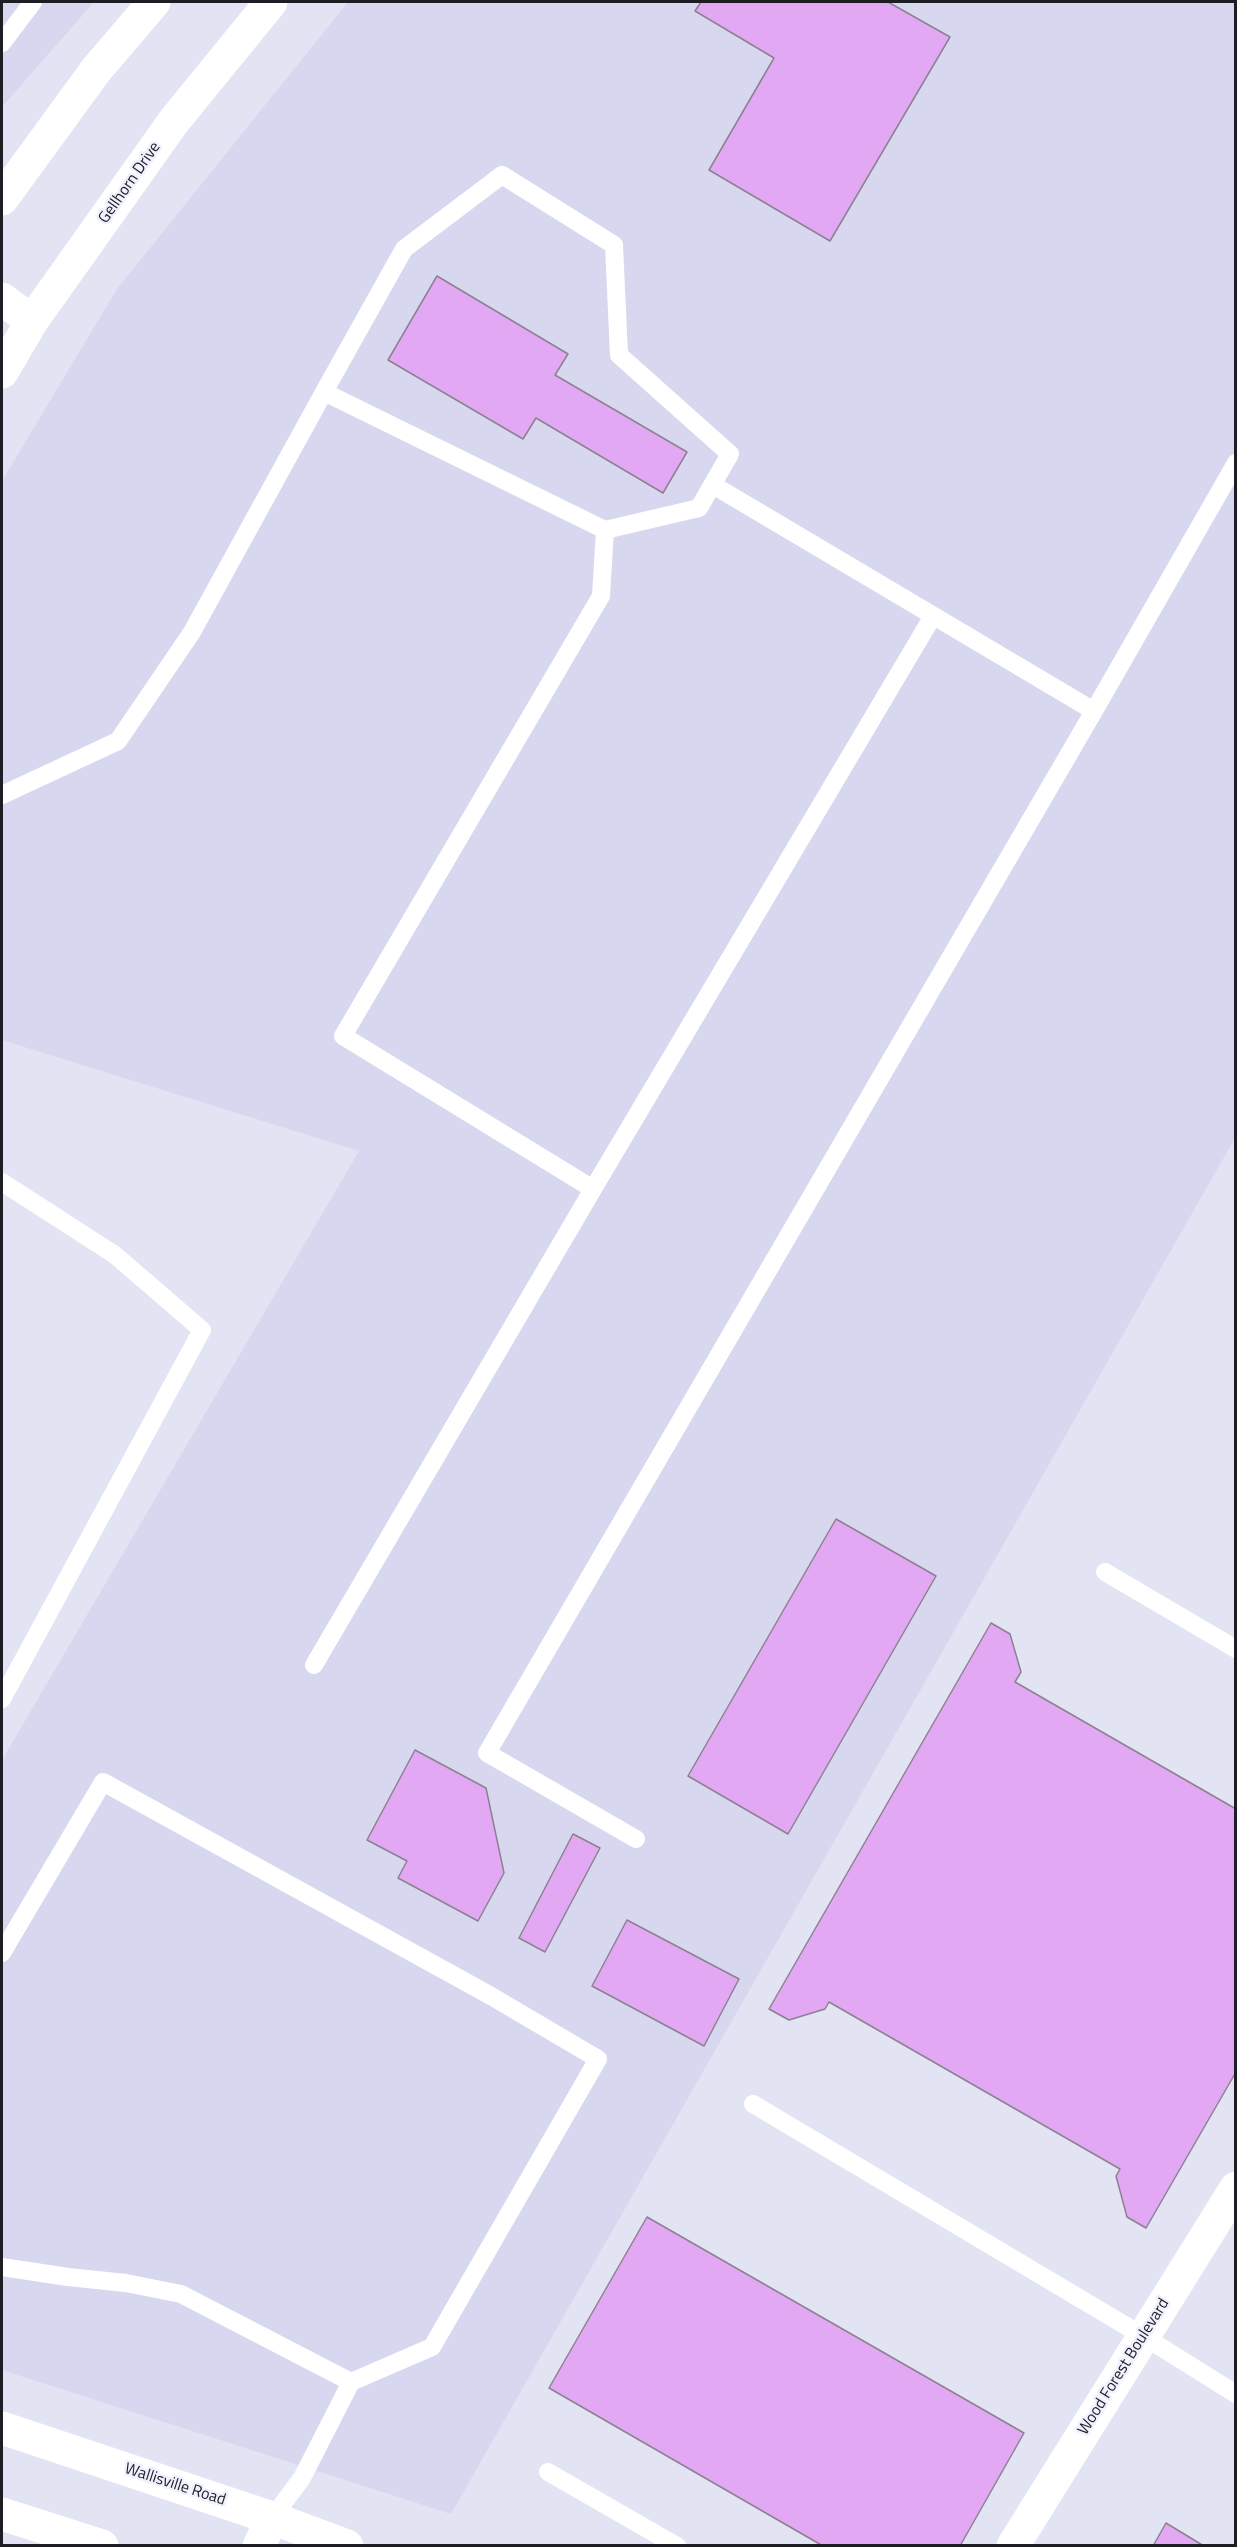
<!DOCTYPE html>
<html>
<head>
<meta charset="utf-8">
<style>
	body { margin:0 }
	#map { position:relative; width:1237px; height:2547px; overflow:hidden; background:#e2e3f3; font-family:"Titillium Web",sans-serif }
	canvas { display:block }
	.frame { position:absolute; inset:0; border:3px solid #1d1e23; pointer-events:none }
</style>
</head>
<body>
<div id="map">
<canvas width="1237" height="2547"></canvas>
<div class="frame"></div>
</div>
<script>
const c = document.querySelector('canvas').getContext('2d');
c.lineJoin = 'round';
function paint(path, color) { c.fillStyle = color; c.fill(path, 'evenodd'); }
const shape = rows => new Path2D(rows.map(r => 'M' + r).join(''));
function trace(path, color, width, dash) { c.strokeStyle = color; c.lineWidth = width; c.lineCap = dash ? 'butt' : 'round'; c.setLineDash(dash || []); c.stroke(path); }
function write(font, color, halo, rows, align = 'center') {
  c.font = font + ' "Titillium Web",sans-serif'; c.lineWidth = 5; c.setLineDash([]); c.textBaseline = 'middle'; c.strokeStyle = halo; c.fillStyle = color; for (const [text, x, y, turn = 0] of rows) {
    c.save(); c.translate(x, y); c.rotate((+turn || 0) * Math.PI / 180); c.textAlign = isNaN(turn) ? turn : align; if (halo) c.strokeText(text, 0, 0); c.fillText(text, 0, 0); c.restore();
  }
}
paint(shape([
	[2,2,94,2,2,107],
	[348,2,1235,2,1235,1138,451,2514,2,2370,2,1760,359,1151,2,1040,2,481,117,289]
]), '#d7d8ef');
const building = shape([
	[701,2,888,2,950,37,830,241,709,170,774,58,695,11,701,2],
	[437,276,568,354,555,375,687,452,663,493,536,418,523,439,388,360,437,276],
	[836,1519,936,1576,788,1834,688,1776,836,1519],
	[991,1623,1010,1634,1021,1672,1015,1682,1236,1809,1236,2072,1146,2228,1127,2217,1116,2176,1120,2169,829,2002,825,2009,789,2020,769,2009,991,1623],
	[415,1750,486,1788,504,1873,478,1921,398,1878,407,1861,367,1840,415,1750],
	[573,1834,600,1848,545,1952,519,1938,573,1834],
	[627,1920,739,1979,704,2046,592,1986,627,1920],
	[647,2217,1024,2433,960,2546,823,2546,549,2388,647,2217],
	[1166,2523,1204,2546,1153,2546,1166,2523]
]);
paint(building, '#e2a8f4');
trace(building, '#8c828f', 1.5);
trace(shape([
	[2,43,33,2],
	[1094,711,1236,463],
	[2,795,118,741,192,632,324,392,404,249,502,175,614,245,619,355,730,454,699,508,605,530,324,392],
	[2,1182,115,1255,202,1330,2,1699],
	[593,1189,933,616],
	[1105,1572,1236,1649],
	[314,1665,593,1189,343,1036,601,596,605,530],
	[636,1839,487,1753,1094,711,713,485],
	[2,1953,103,1782,491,1996,598,2059,432,2347,351,2382,302,2478,272,2518],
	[753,2104,1143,2336,1236,2394],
	[2,2267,68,2277,126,2283,181,2294,351,2382],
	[548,2472,677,2546]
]), '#fff', 18);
trace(shape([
	[1013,2546,1236,2188]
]), '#fff', 33);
trace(shape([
	[2,199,96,70,154,2],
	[2,299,32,321],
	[2,372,32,321,174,121,271,2],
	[2,2428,272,2518,347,2546],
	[2,2514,102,2546],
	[259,2546,272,2518]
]), '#fff', 33);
write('16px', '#1d1e23', '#f0f1fe', [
	["Gellhorn Drive",130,183,-55],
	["Wood Forest Boulevard",1124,2367,-58],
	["Wallisville Road",175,2485,18]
]);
</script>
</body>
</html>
